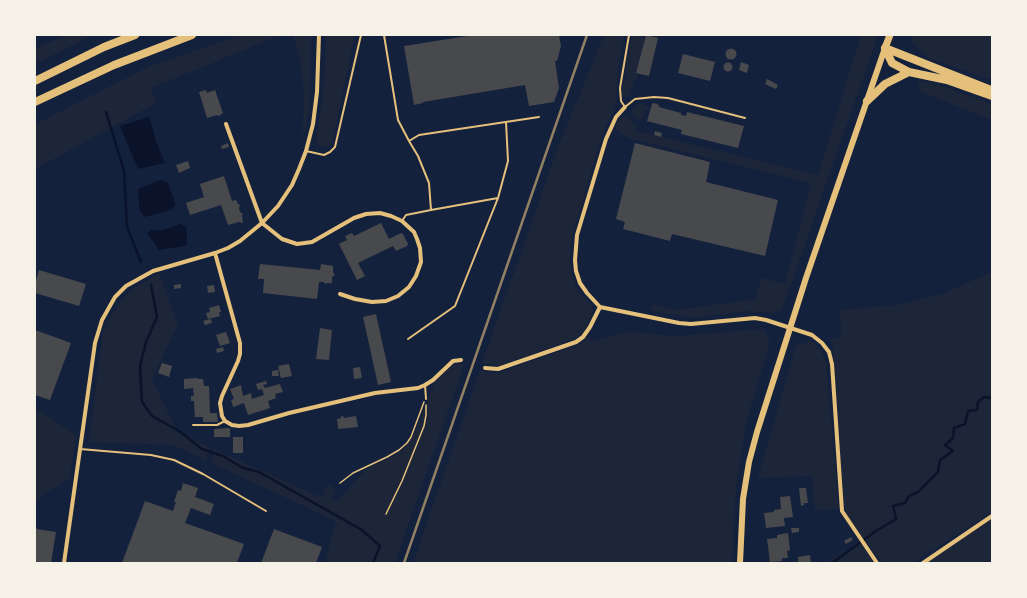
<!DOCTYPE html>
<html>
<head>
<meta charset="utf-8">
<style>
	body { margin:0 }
	#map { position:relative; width:1027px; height:598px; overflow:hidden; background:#14213d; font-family:"Golos Text",sans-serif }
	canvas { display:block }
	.frame { position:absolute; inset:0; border:36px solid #f6f1e7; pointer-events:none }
</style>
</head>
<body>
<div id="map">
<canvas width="1027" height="598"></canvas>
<div class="frame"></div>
</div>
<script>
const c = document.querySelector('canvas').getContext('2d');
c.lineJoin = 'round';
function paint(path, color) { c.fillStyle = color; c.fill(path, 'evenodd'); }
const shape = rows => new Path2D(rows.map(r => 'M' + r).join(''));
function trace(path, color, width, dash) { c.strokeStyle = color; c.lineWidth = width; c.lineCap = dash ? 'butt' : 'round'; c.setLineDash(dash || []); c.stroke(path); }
paint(shape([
	[67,35,93,35,35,64,35,48],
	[241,35,281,35,151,88,156,103,37,168,35,174,35,124,148,67],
	[293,35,311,35,311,80,309,109,305,132,302,131,304,107,303,81,300,60],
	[325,35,355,35,333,139,330,145,327,146,320,146,316,141,323,94,326,54],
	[604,35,624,35,618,68,615,109,604,130,575,226,571,244,570,261,572,276,579,292,592,305,592,313,587,327,582,334,574,339,498,366,482,363,560,142],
	[632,35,645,35,636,73,637,74,638,80,635,79,630,95,625,97,622,95,621,91,626,73,627,59],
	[861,35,878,35,782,310,773,313,745,311,701,317,688,317,653,311,651,309,652,304,677,310,749,300,755,301,761,278,785,284,811,183,628,138,616,130,616,125,619,119,622,116,628,117,637,127,636,131,818,175],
	[911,35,992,35,992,80,930,59,912,42],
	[917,80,942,86,992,104,992,120,921,92],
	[639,104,650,106,649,110,645,109,643,117,640,120,635,118,631,111,636,105],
	[992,272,992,512,913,563,882,563,847,518,843,501,832,339,841,337,840,310,898,305,942,294],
	[159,273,178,324,152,379,178,433,210,447,205,460,173,445,89,442,103,330,116,306,134,288],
	[764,329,770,343,747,419,736,486,732,563,413,563,480,370,492,373,501,372,579,344,588,336,591,341,628,332,675,336],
	[812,341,820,349,826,362,839,509,815,511,812,476,758,478,796,345],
	[458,364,464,365,395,563,325,563,336,521,211,463,214,449,322,498,328,484,336,489,332,498,337,501,367,468,391,457,402,450,412,438,435,382,449,367],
	[35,408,76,435,70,478,45,494,35,503],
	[992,519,992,563,927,563,983,524],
	[859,541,874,563,827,563]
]), '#1d2539');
paint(shape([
	[149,117,153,128,156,142,165,163,138,169,120,126],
	[160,180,165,181,168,183,175,202,175,206,170,210,145,217,141,213,139,208,138,189],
	[180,224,186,227,187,239,187,244,185,246,159,250,147,233,151,230,160,231]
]), '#0b132b');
trace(shape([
	[106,112,124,171,127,227,141,262],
	[151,285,157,317,146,342,140,366,142,402,152,416,179,431,202,449,223,456,243,468,259,472,362,530,380,546,373,563],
	[832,563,876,531,896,519,893,506,905,503,909,496,918,492,938,472,940,460,953,451,945,445,953,438,954,428,965,424,968,411,977,410,978,402,984,397,992,398]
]), '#0b132b', 2.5);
paint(shape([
	[474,35,559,35,561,46,557,61,555,61,559,88,554,102,529,106,525,85,423,102,423,103,414,105,404,46],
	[646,35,658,38,649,76,636,73],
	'725.5 54a5.5 5.5 0 1 1 11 0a5.5 5.5 0 1 1-11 0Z',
	[683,54,715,62,710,81,678,73],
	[741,62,749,65,747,73,739,70],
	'723.5 67a4.5 4.5 0 1 1 9 0a4.5 4.5 0 1 1-9 0Z',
	[767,79,778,85,776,89,765,84],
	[206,90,207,93,215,90,223,113,219,116,217,115,207,118,199,92],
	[653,103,658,104,659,107,681,113,681,115,686,116,687,112,744,126,738,148,681,134,682,130,647,121,652,104],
	[655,131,662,133,661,137,654,135],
	[228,143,229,147,222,149,221,146],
	[635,143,710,162,706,182,778,200,765,256,672,234,670,241,623,229,625,222,616,219],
	[188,161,190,168,179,173,176,165],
	[224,176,232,201,236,200,238,204,240,205,239,208,240,212,243,214,242,216,243,221,242,223,239,222,228,225,221,205,190,215,186,203,204,197,200,184],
	[381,223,389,239,401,233,403,234,408,244,407,246,396,251,393,246,358,263,365,276,357,280,339,244,347,240,345,236,352,233,354,236],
	[260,264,320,270,321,264,333,266,333,272,335,275,332,277,332,283,327,283,325,284,324,282,319,282,317,299,263,293,264,279,258,279],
	[39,270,86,284,79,306,35,293,35,284],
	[181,284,181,288,174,289,174,285],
	[214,285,215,292,208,293,207,286],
	[219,305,221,312,219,312,220,316,208,319,206,313,210,312,209,308],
	[376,314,391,382,378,385,363,317],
	[211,319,212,323,205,325,203,321],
	[320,328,332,330,329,360,316,359],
	[35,330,71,343,50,400,35,395],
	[226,332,230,343,220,346,216,335],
	[223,347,224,351,217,353,216,349],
	[162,363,172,366,169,377,158,373],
	[289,364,292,376,281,378,278,366],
	[360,367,362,378,354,379,353,368],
	[278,370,279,376,272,376,272,371],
	[198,378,198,379,203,379,204,386,209,386,210,413,217,413,218,422,203,422,203,417,195,417,194,401,191,401,191,396,194,396,193,388,184,389,184,379],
	[266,381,267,384,263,385,265,388,280,384,283,392,275,394,276,398,268,401,270,408,248,415,244,403,233,407,231,400,234,399,230,389,241,385,243,396,251,393,252,399,264,395,262,389,258,390,256,384],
	[341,416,343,416,344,418,356,416,358,427,338,429,337,419,341,418],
	[230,428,230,437,214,437,214,429],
	[233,437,243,437,243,453,233,453],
	[183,483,198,488,195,497,214,504,210,515,191,508,185,523,244,544,237,563,122,563,145,501,173,511,176,502,174,502,178,490,181,491],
	[799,488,806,488,808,503,804,503,804,505,801,506],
	[790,496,793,517,784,518,785,526,766,528,764,513,774,512,774,510,781,509,780,497],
	[35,526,37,529,56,532,51,563,35,563],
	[791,528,799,528,799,532,792,533],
	[274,529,322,547,316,563,261,563],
	[788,533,790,550,787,551,788,558,782,558,782,561,770,562,767,539,777,538,777,535],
	[851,537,853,540,846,544,844,541],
	[810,555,811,563,798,563,798,557]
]), '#48494c');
trace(shape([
	[340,483,353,473,387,457,399,450,407,443,411,437,424,402],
	[386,514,402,481,424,426,426,415,426,405]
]), '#e5c07b', 1.5);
trace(shape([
	[384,35,398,120,409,141,419,135,539,117],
	[629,35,620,88,621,101,625,107,635,99,654,97,668,98,745,118],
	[409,141,418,156,429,183,431,210,498,198,508,161,506,122],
	[306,151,324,155,330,152,335,147,361,35],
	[402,221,406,215,431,210],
	[408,339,455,306,498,198],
	[425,385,426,399],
	[193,425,217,425,225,421],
	[80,449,151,455,174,460,203,474,266,511]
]), '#e5c07b', 2);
trace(shape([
	[625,107,616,117,606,139,577,235,575,260,576,271,580,283,587,293,600,307,679,323,691,324,755,318,766,320,812,335,822,343,829,352,832,364,842,511,877,563],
	[226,124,262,223,282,239,297,244,312,242,354,218,366,214,380,213,391,216,402,221,414,232,417,239,420,248,421,262,416,276,409,287,398,296,386,301,372,302,355,299,340,294],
	[215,253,240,343,240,354,238,361,222,396,220,403,222,416,225,421,232,425,239,426,248,425,289,413,375,393,418,388,425,385,433,380,453,361,461,360],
	[485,368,498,369,576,342,583,337,590,327,600,307],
	[64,563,95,343,102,320,115,297,126,286,153,271,215,253,228,248,240,241,262,223,278,206,292,185,299,169,306,151,313,124,317,92,319,35],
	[923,563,992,516]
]), '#e5c07b', 4);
trace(shape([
	[740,563,743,499,749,462,757,432,806,278,885,48]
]), '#e5c07b', 6);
trace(shape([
	[885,48,890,35]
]), '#e5c07b', 7);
trace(shape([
	[885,48,892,63,909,72,947,80,992,96],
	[885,48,991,90],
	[35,81,104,47,135,35],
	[867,101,885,84,909,72],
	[35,102,114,65,192,35]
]), '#e5c07b', 8);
trace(shape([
	[404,563,587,35]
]), '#918062', 2.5);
</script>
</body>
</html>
